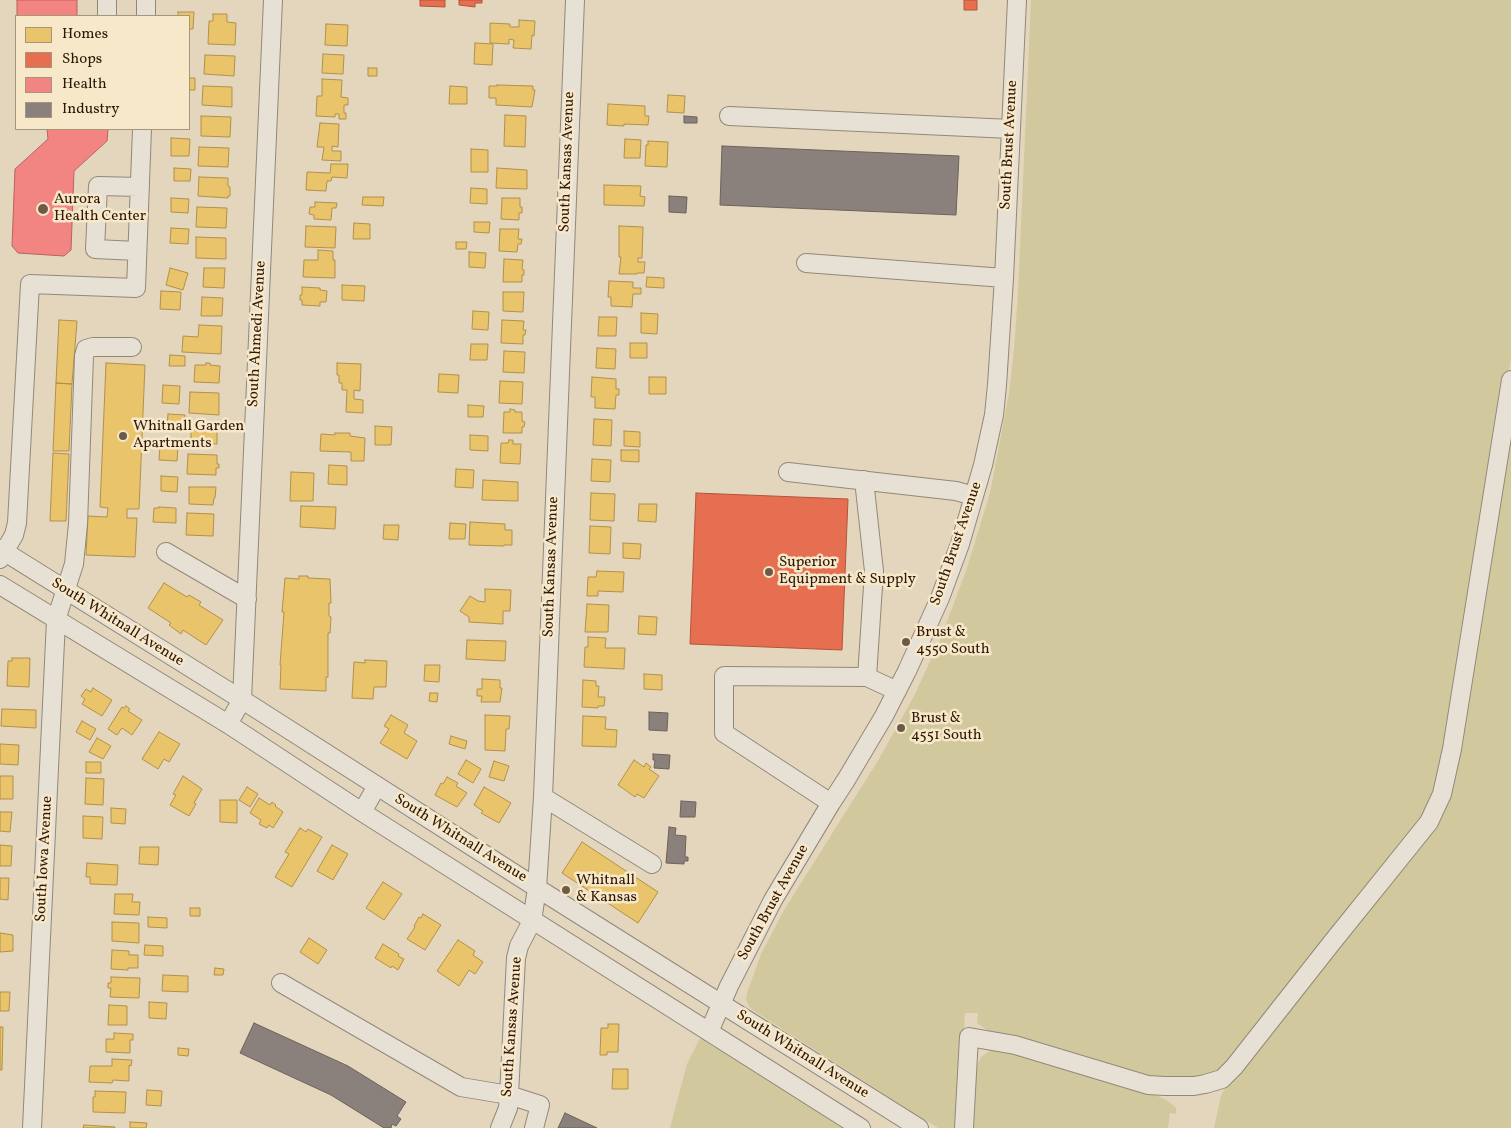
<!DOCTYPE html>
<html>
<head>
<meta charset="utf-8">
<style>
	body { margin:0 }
	#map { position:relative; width:1511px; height:1128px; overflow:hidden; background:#e3d6bc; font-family:Vollkorn,serif }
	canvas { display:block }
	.legend { position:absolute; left:15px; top:15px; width:175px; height:115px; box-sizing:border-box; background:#f7e8ca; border:1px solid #a7947c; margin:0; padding:6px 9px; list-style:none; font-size:15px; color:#2f1706 }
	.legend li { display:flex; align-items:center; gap:10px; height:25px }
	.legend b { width:25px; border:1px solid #a7947c }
</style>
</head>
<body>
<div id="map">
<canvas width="1511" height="1128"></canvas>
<ul class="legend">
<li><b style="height:14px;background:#e9c46a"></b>Homes</li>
<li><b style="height:14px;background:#e76f51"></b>Shops</li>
<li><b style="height:14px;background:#f28482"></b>Health</li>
<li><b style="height:14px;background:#8a817c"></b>Industry</li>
</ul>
</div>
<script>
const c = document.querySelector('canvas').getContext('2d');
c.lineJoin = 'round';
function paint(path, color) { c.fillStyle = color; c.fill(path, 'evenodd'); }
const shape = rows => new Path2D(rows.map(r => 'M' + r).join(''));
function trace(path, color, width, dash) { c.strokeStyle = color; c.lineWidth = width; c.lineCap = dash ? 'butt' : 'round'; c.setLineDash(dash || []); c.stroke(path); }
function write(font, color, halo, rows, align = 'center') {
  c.font = font + ' Vollkorn,serif'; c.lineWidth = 5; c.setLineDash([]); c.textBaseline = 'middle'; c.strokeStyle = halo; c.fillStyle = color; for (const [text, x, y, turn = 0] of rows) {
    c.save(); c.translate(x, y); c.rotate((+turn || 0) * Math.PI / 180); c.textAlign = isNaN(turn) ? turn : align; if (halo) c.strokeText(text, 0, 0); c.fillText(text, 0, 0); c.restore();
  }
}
paint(shape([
	[1031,0,1511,0,1511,358,1487,506,1433,808,1220,1074,1167,1081,998,1036,987,1030,977,1023,978,1013,965,1013,959,1117,956,1128,938,1128,754,1011,749,1006,746,1000,747,993,761,954,784,910,879,759,914,696,940,640,966,571,990,493,1009,393,1014,350,1018,293],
	[1511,400,1511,1128,1214,1128,1221,1096,1227,1083,1435,818],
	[700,1038,729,1056,844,1128,670,1128,687,1064],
	[997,1049,1144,1089,1168,1101,1176,1108,1176,1114,1170,1113,1168,1128,973,1128,974,1083,977,1066,981,1057,988,1052]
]), '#d1c99d');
const homes = shape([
	[178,12,194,12,193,29,189,29,189,16,178,16,178,12],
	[213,14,227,14,227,22,236,23,235,45,208,44,209,21,213,21,213,14],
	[519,20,535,21,534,36,532,35,531,49,513,48,514,40,509,39,509,44,490,43,490,23,510,24,510,27,519,27,519,20],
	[326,24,348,25,347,46,325,45,326,24],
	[475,43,493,44,492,65,474,64,475,43],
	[323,54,344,55,343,74,322,73,323,54],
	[205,55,235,56,234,76,204,74,205,55],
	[368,68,377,68,377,76,368,76,368,68],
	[189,78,195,78,195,90,189,90,189,78],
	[322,79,342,80,341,97,348,98,348,105,344,105,344,113,346,113,346,119,339,119,339,114,335,114,335,117,316,116,317,96,322,96,322,79],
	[497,85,533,86,533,90,535,90,532,107,496,105,496,98,489,98,489,86,497,86,497,85],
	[203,86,232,87,232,107,202,105,203,86],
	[450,86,467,87,467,104,449,104,450,86],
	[668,95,685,96,684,113,667,112,668,95],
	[608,104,645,106,645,116,649,116,648,125,624,124,624,126,607,125,608,104],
	[505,115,526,116,525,147,504,146,505,115],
	[201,116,231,117,230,137,201,136,201,116],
	[320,123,339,124,338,147,332,146,332,151,341,151,341,161,322,160,324,147,317,147,320,123],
	[171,138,190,139,189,156,171,156,171,138],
	[625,139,641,140,640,158,624,158,625,139],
	[648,141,668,142,667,167,645,166,646,145,648,145,648,141],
	[199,147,229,148,228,167,198,166,199,147],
	[471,149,488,150,488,172,471,172,471,149],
	[331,164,348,164,347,178,332,177,331,181,327,181,326,191,306,190,307,172,330,173,331,164],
	[174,168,191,169,190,181,174,181,174,168],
	[497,168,527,170,527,189,496,188,497,168],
	[199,177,228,178,228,186,230,187,230,196,228,196,228,198,198,196,199,177],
	[604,185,641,186,640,196,645,197,644,206,604,205,604,185],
	[471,188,487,189,487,204,470,203,471,188],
	[363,197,384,197,383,206,362,205,363,197],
	[171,198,189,199,188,213,171,212,171,198],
	[502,198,520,198,520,207,522,207,522,213,519,213,519,220,501,219,502,198],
	[315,202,337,203,336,208,332,208,331,220,314,219,314,215,309,214,310,207,315,207,315,202],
	[197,207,227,208,226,228,196,227,197,207],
	[474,222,490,222,489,233,474,232,474,222],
	[354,223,370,224,370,239,353,239,354,223],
	[306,226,336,227,335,248,305,247,306,226],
	[619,226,643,227,642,258,638,258,638,262,645,262,644,273,637,273,637,274,619,274,621,257,619,257,619,226],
	[171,228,189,229,188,244,170,243,171,228],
	[500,229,519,229,518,239,522,239,521,244,518,244,517,252,499,251,500,229],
	[196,237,226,238,226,259,196,258,196,237],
	[456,242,467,242,466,249,456,249,456,242],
	[318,250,333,251,333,260,335,260,335,278,303,277,304,260,318,260,318,250],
	[469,252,486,253,485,268,469,267,469,252],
	[504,259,523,260,522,269,524,270,524,275,522,275,522,282,503,282,504,259],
	[170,268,188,273,183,290,166,285,170,268],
	[204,268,225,268,224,288,203,287,204,268],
	[647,277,664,278,664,288,646,287,647,277],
	[609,281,633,282,633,288,641,288,641,294,633,294,632,307,611,306,611,297,608,297,609,281],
	[342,285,365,286,364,301,342,300,342,285],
	[302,287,320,288,320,290,327,291,326,302,320,302,320,306,302,305,302,300,300,300,300,295,302,295,302,287],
	[161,291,181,292,180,310,160,309,161,291],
	[503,292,524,292,523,312,503,311,503,292],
	[202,297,223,298,222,316,201,316,202,297],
	[473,311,489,312,488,330,472,329,473,311],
	[641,313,658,314,657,334,641,333,641,313],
	[599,317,617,317,616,336,598,336,599,317],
	[59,320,77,321,72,384,56,383,59,320],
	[502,320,524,321,523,330,526,330,525,335,523,335,523,344,501,343,502,320],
	[199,325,222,326,221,354,182,352,183,336,198,337,199,325],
	[630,343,647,343,647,358,630,358,630,343],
	[471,344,488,344,487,360,470,360,471,344],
	[597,348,616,349,615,369,596,368,597,348],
	[504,351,525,352,524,373,503,372,504,351],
	[170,355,185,356,185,366,169,366,170,355],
	[106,363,145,365,139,509,127,509,127,518,137,518,135,557,86,555,88,516,107,517,108,508,100,507,106,363],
	[206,363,210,363,210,365,220,366,219,383,194,382,195,365,206,365,206,363],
	[337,363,361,364,360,391,354,390,354,399,363,400,363,413,346,412,347,390,342,390,342,383,339,383,339,375,337,375,337,363],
	[439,374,459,375,458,393,438,392,439,374],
	[592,377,616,379,616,389,619,389,619,395,616,395,615,409,595,408,595,397,591,397,592,377],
	[649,377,666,377,666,394,649,394,649,377],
	[500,381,523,382,522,404,499,403,500,381],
	[56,383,72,384,69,451,53,451,56,383],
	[163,385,180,386,179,404,162,403,163,385],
	[190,392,219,393,219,415,189,413,190,392],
	[468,405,484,406,483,417,468,417,468,405],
	[510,409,515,410,515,412,522,412,522,421,525,422,524,427,522,427,522,433,503,433,504,412,510,412,510,409],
	[168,414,185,415,184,427,167,427,168,414],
	[594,419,612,420,611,446,593,445,594,419],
	[191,425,217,426,217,444,191,443,191,425],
	[375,426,392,427,391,445,375,445,375,426],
	[624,431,640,432,640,447,624,446,624,431],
	[335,433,350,433,350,436,365,438,364,461,351,461,351,452,320,451,321,434,335,435,335,433],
	[470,435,488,436,488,451,470,450,470,435],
	[509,440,513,440,513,444,521,444,520,464,500,463,501,443,508,443,509,440],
	[160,445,178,446,177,461,159,460,160,445],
	[621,450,639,450,639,462,621,461,621,450],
	[53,453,69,454,66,521,50,521,53,453],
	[188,454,217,455,217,464,219,464,219,468,216,468,216,475,187,474,188,454],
	[592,459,611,460,610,482,591,481,592,459],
	[329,465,347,466,347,485,328,484,329,465],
	[456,469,474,470,473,488,455,487,456,469],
	[291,472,314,473,313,501,290,501,291,472],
	[161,476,178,477,177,492,161,491,161,476],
	[483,480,518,482,518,501,482,500,483,480],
	[189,487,216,487,215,498,214,498,213,505,189,504,189,487],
	[591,493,615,494,614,521,590,520,591,493],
	[639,504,657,504,656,522,638,521,639,504],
	[301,506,336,507,335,529,300,527,301,506],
	[159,507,176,508,176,523,153,522,154,508,159,508,159,507],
	[187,513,214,514,213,536,186,535,187,513],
	[470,522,505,524,505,530,512,530,512,545,504,545,504,546,469,545,470,522],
	[450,523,466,524,465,539,449,539,450,523],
	[384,525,399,525,398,540,383,539,384,525],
	[590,526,611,527,610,554,589,553,590,526],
	[623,543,641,544,640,559,623,558,623,543],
	[597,571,624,572,623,592,598,591,598,596,587,596,588,577,596,577,597,571],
	[299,576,308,576,308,578,330,579,331,603,329,603,329,616,331,617,330,633,328,633,328,677,326,677,326,691,280,689,281,665,280,665,284,612,282,612,285,578,299,579,299,576],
	[164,583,187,597,189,595,201,602,199,605,223,620,206,645,183,630,181,634,169,625,171,623,148,608,164,583],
	[485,589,511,590,510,611,503,611,503,624,469,622,469,617,460,611,470,596,478,601,485,602,485,589],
	[587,604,609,605,608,632,585,632,587,604],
	[639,616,657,617,656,635,638,634,639,616],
	[588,637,606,638,605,648,625,648,624,669,584,667,585,647,588,647,588,637],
	[467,640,506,641,505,661,466,659,467,640],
	[12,658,30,658,29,687,7,686,8,661,12,661,12,658],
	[365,660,387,661,386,687,374,687,373,699,352,698,354,662,365,663,365,660],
	[425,665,440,665,439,682,424,681,425,665],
	[644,674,662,675,662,690,644,689,644,674],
	[482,679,500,680,500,688,502,688,500,702,481,702,482,696,477,696,477,689,482,689,482,679],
	[583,680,596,681,596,686,599,686,598,697,605,697,604,706,598,706,598,708,582,707,583,680],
	[93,688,112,700,102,716,82,704,85,699,81,696,86,689,91,692,93,688],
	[430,693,438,693,437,702,429,701,430,693],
	[126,706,130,709,128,711,142,720,132,735,122,728,117,735,108,729,122,707,124,708,126,706],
	[2,709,36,710,36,728,1,726,2,709],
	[391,715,408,725,404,733,417,741,407,759,380,743,389,729,384,726,391,715],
	[485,715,510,716,509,729,506,729,505,751,485,750,485,715],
	[583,716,606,717,605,729,617,730,616,747,582,746,583,716],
	[82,721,96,729,90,740,76,732,82,721],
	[159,732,180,744,169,762,164,759,158,769,142,759,159,732],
	[451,736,467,741,465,749,449,744,451,736],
	[97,738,111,746,103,759,89,752,97,738],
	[0,744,19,745,18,765,0,764,0,744],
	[466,760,481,769,473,783,458,774,466,760],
	[634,760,644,767,646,763,651,767,649,769,659,776,644,798,637,794,635,797,618,785,634,760],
	[494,761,509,766,504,781,489,777,494,761],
	[86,762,101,762,101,773,86,773,86,762],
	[0,776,13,776,13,799,0,799,0,776],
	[183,776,202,789,194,803,196,804,189,816,170,805,176,795,173,794,183,776],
	[447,777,458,783,456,786,467,793,457,807,435,795,441,783,443,784,447,777],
	[86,778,104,779,103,805,85,804,86,778],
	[247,787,258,794,250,807,239,800,247,787],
	[484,787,511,803,499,823,481,813,483,811,474,805,484,787],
	[259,798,270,805,272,802,276,805,275,806,283,812,273,828,269,825,267,828,259,824,261,820,250,813,259,798],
	[220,800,237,800,237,823,220,822,220,800],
	[111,808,126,809,125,824,111,823,111,808],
	[0,812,12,812,10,832,0,831,0,812],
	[83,816,103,817,102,839,83,838,83,816],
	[300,828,306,832,308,829,322,837,292,887,275,877,289,854,285,852,300,828],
	[582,842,658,892,638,923,562,873,582,842],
	[0,845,12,846,11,866,0,866,0,845],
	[332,845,348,854,333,880,317,871,332,845],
	[140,847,159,847,158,865,139,864,140,847],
	[87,863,118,865,117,885,90,884,90,877,86,877,87,863],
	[0,878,9,878,8,900,0,899,0,878],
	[383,882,402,894,384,920,366,908,383,882],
	[115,894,133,894,132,902,140,902,139,915,114,914,115,894],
	[190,908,200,908,200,916,190,916,190,908],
	[423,914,441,925,425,950,407,939,415,927,414,926,419,917,421,918,423,914],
	[148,917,167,918,167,928,148,927,148,917],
	[112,922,139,923,139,943,112,941,112,922],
	[0,933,13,935,13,951,0,952,0,933],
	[309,938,327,950,318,964,300,952,309,938],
	[458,940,475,951,473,955,483,962,475,974,469,970,459,986,437,971,458,940],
	[383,944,399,954,398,956,404,959,398,970,392,966,391,968,375,958,383,944],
	[145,945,163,946,163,956,144,955,145,945],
	[112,950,129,951,129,955,138,955,138,968,128,968,128,970,111,969,112,950],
	[215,968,224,969,223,975,214,975,215,968],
	[163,975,188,976,188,992,162,991,163,975],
	[111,977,140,978,139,998,110,997,111,988,108,988,108,983,111,983,111,977],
	[0,992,10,992,9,1011,0,1011,0,992],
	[149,1002,167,1003,166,1019,149,1018,149,1002],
	[109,1005,127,1006,127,1025,108,1025,109,1005],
	[608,1024,619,1024,618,1052,607,1052,607,1055,600,1055,601,1028,608,1028,608,1024],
	[0,1027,3,1027,2,1070,0,1070,0,1027],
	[114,1033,133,1034,133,1040,130,1040,130,1053,106,1052,106,1039,114,1039,114,1033],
	[178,1048,189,1049,188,1056,178,1055,178,1048],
	[112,1059,132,1060,131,1066,129,1065,129,1081,113,1080,112,1083,89,1082,90,1066,112,1066,112,1059],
	[613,1069,628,1069,628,1089,612,1089,613,1069],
	[147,1090,162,1091,161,1106,146,1105,147,1090],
	[95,1091,126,1092,125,1113,93,1112,93,1097,95,1097,95,1091],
	[130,1122,147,1123,146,1128,130,1128,130,1122],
	[84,1125,115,1127,115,1128,83,1128,84,1125]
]);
paint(homes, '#e9c46a');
trace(homes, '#b1904c', 1);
const shops = shape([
	[420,0,445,0,445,7,420,6,420,0],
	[459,0,482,0,482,3,475,3,475,7,459,5,459,0],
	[964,0,977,0,977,10,964,10,964,0],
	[696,493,848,499,842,650,690,644,696,493]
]);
paint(shops, '#e76f51');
trace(shops, '#b0553a', 1);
const health = shape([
	[17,0,77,0,77,16,17,16,17,0],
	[47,129,108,129,107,141,74,171,71,250,64,256,18,253,12,246,15,169,48,139,47,129]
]);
paint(health, '#f28482');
trace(health, '#b8635d', 1);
const industry = shape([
	[684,116,697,117,697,123,684,123,684,116],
	[722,146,959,156,956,215,720,205,722,146],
	[669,196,687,197,686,213,669,212,669,196],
	[649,712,668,713,667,731,649,730,649,712],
	[653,754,670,755,669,769,654,768,655,760,653,760,653,754],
	[681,801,696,802,695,817,680,817,681,801],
	[669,827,676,828,675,835,686,836,685,857,688,857,688,861,684,861,684,864,666,863,669,827],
	[254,1023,348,1066,406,1102,397,1116,401,1119,396,1126,392,1124,391,1128,384,1128,331,1095,240,1053,254,1023],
	[565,1113,597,1128,558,1128,565,1113]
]);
paint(industry, '#8a817c');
trace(industry, '#6f6159', 1);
const minor = shape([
	[107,0,107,16],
	[146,16,146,0],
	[729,116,1011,129],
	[137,251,95,249,98,186,140,187],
	[806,263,1004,278],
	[788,472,956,491,974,496],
	[864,480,874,571,867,677],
	[0,549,252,706,537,888,919,1128],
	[166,552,247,599],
	[0,559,14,535,17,523,30,284,136,288,142,129],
	[0,585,228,724,362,812,861,1128],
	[228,724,242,700,273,0],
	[543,797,652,864],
	[831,803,724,733,724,676,867,677,897,691],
	[362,812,377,786],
	[281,983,461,1087,509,1095,540,1105,534,1128],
	[709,1032,729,986,773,900,831,803,846,780,884,716,907,671,940,598,960,544,974,496,983,465,994,415,997,385,1004,278,1017,0],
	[32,1128,56,620,74,564,78,524,84,356,86,349,93,347,132,347],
	[500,1128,508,1108,509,1095,516,958,519,946,532,921,537,888,543,797,575,0],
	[964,1128,969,1037,1015,1045,1148,1085,1165,1086,1194,1086,1205,1084,1222,1079,1234,1067,1330,945,1429,822,1442,794,1452,749,1511,380]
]);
trace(minor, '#928878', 20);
trace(minor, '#e7e1d5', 18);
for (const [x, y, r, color] of [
	[43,209,6,"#6e5a46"],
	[123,436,5,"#6e5a46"],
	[769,572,5,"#6e5a46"],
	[906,642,5,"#6e5a46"],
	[901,728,5,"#6e5a46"],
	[566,890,5,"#6e5a46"]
]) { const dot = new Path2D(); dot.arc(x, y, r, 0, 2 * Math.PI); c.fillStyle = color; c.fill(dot); trace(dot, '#f7e8ca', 2); }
write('15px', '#2f1706', '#f7e8ca', [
	["South Brust Avenue",1010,145,-87],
	["South Kansas Avenue",568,162,-88],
	["South Ahmedi Avenue",258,334,-87],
	["South Brust Avenue",957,544,-71],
	["South Kansas Avenue",552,567,-88],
	["South Whitnall Avenue",117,623,32],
	["South Whitnall Avenue",460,839,32],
	["South Iowa Avenue",45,859,-87],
	["South Brust Avenue",774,903,-61],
	["South Kansas Avenue",513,1027,-86],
	["South Whitnall Avenue",802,1055,32]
]);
write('15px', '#2f1706', '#f7e8ca', [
	["Aurora",54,200],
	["Health Center",54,217],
	["Whitnall Garden",133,427],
	["Apartments",133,444],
	["Superior",779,563],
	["Equipment & Supply",779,580],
	["Brust &",916,633],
	["4550 South",916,650],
	["Brust &",911,719],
	["4551 South",911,736],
	["Whitnall",576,881],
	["& Kansas",576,898]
], 'left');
</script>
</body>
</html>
